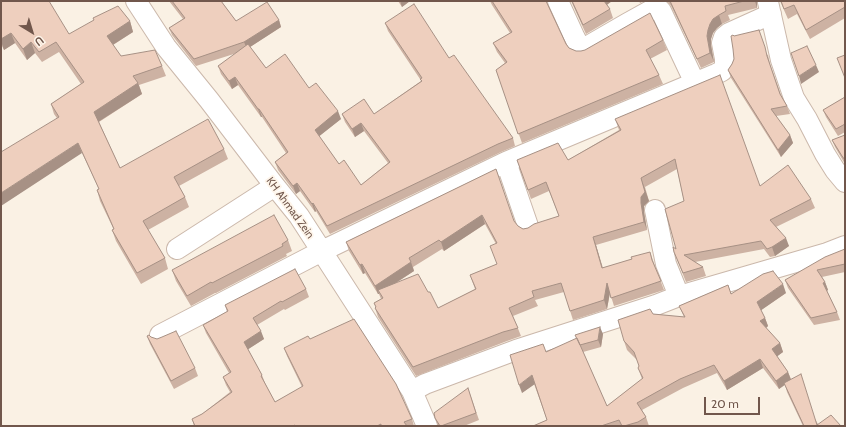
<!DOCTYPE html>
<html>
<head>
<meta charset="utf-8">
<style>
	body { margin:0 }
	#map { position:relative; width:846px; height:427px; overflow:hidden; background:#faf1e4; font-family:Cabin,sans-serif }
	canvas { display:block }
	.frame { position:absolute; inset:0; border:2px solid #71574c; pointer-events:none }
	.north { position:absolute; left:12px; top:12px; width:40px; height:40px; -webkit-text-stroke:3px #fef5ea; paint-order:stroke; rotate:142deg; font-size:11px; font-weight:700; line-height:16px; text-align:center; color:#71574c }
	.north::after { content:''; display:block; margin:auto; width:14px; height:18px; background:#71574c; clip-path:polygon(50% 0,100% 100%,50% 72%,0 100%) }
	.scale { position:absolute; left:704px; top:397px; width:56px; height:18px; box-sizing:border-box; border:2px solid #71574c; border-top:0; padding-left:5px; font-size:12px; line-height:14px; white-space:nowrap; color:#71574c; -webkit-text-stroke:3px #fef5ea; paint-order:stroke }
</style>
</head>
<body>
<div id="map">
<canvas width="846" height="427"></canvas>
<div class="frame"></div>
<div class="north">U</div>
<div class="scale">20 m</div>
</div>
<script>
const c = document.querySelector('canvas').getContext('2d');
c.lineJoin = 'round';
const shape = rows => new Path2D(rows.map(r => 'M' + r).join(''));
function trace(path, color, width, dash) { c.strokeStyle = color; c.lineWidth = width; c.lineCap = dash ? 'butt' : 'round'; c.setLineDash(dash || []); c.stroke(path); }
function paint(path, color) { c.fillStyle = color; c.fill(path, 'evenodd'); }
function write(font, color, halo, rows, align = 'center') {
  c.font = font + ' Cabin,sans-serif'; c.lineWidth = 3.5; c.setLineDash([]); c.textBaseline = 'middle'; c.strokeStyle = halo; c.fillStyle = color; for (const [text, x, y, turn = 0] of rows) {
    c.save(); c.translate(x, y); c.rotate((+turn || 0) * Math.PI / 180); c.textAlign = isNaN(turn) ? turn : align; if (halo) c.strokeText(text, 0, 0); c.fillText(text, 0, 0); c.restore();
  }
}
const minor = shape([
	[136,1,166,47,209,100,274,185,299,216,412,391,427,426],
	[558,1,574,36,580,48,583,49,628,23,655,8,658,8,661,11,695,83],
	[768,2,781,60,794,98,807,119,825,154,835,170,845,182],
	[506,162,716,74,722,71,725,66,725,59,722,43,724,37,729,33,771,14],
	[655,210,666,264,679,296],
	[177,249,267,191,274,185],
	[160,335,322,251,506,162,528,226],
	[412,391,425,384,516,350,656,305,679,296,827,253,845,246]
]);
trace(minor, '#cbb8ab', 22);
trace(minor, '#fff', 20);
paint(shape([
	[1,1,69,34,130,21,133,32,113,45,121,56,162,66,166,76,139,85,142,94,99,122,120,168,224,149,228,159,179,186,185,197,189,207,148,230,165,258,168,269,141,284,116,241,112,230,114,230,100,201,97,190,99,189,82,153,54,114,51,104,81,84,59,52,42,62,35,53,27,60,15,43,4,50,1,44],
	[169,1,221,1,236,21,279,20,281,27,250,47,266,68,309,88,341,119,319,136,339,164,361,185,388,163,364,131,355,137,345,122,342,114,374,114,421,81,420,79,388,31,385,23,449,58,513,138,515,146,501,152,330,234,316,211,315,212,300,191,296,194,278,170,275,162,286,153,262,117,261,117,238,85,232,89,221,74,218,66,237,53,196,66,172,35,169,28,183,19],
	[398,1,410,1,402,7],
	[490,1,547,1,547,3,566,44,569,48,576,51,581,51,663,40,667,50,650,59,659,75,663,84,522,143,496,70,505,63,497,52,493,43,510,33,492,5],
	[571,1,612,1,607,5,610,9,613,18,586,34],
	[639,1,644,1,640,3],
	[667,1,757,1,757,8,728,15,730,20,722,24,717,28,713,33,711,39,711,45,714,62,701,68,671,6],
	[780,1,845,1,845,18,810,39,797,14,788,19],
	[734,36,768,55,770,64,781,95,787,106,790,114,776,116,790,135,793,143,781,157,731,78,728,70,732,64,734,59],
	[845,97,845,132,838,136,826,117,823,110],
	[615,119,761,186,811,199,815,208,776,227,789,246,775,256,770,257,764,249,695,262,703,267,706,276,686,282,674,252,676,249,684,201,677,169,645,187,649,201,644,206,644,212,647,230,596,245,603,268,632,259,650,252,655,266,664,290,614,306,610,293,607,309,573,320,564,292,535,300,538,306,513,316,521,336,507,341,416,376,378,317,375,308,376,308,374,303,381,299,379,294,378,294,365,273,363,274,349,251,346,242,496,169,514,222,518,226,523,229,528,228,559,216,549,191,531,199,517,160,568,160,619,130],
	[485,224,496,244,497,264,470,275,475,289,438,308,428,292,396,283,414,271,413,267,442,249,444,251],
	[845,135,845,164,835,147,832,140],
	[288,240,292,251,286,254,287,256,216,293,215,293,191,306,176,281,172,270],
	[845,249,845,272,822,277,825,282,828,290,827,291,837,312,840,320,814,325,788,288,785,280],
	[728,285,731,293,786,293,761,310,765,318,768,326,766,328,780,343,783,352,777,356,788,372,791,379,818,424,841,426,803,426,787,392,785,385,779,389,763,368,727,390,717,373,683,388,642,410,646,417,649,426,533,426,547,420,534,384,522,393,546,352,603,334,601,347,583,352,607,406,642,379,638,368,639,366,637,360,627,350,624,341,653,314,684,317,679,306],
	[306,289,309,297,285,310,284,309,257,325,264,339,248,349,262,375,265,383,275,402,302,387,287,356,284,348,310,339,412,419,414,426,194,426,192,419,202,414,230,392,226,385,223,377,229,373,206,333,203,325,227,312,225,305],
	[147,336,151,337,195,368,198,376,174,389,150,344],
	[468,388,479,420,464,426,438,426,435,418]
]), '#cdb2a3');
paint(shape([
	[400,1,410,1,402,7],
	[603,1,612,1,605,6],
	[755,1,757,1,757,8],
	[719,15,722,24,717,28,713,33,711,39,711,45,714,62,710,53,707,36,708,30,710,24,713,19],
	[279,20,281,27,247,49,244,42],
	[130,21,133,32,111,46,107,36],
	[11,33,15,43,4,50,1,41,1,39],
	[31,42,35,53,27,60,23,49],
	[816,65,819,72,801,84,799,76],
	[235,77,238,85,232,89,229,81],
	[138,83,142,94,98,122,94,112],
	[258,109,259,109,262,117,261,117],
	[338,111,341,119,317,138,315,130],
	[361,123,364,131,355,137,352,129],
	[790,135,793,143,781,157,778,150],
	[78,143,82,153,1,206,1,193],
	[641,178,649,201,644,206,644,212,647,230,644,222,641,203],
	[297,183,300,191,296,194,293,186],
	[313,203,316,211,315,212,312,204],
	[482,215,485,224,444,251,441,242],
	[593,237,596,245,605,277,602,268],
	[786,238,789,246,775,256,772,247],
	[411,262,414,271,380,293,378,290,379,294,378,294,375,286],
	[362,264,365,273,363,274,360,265],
	[825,282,828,290,826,291,823,283],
	[607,283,610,292,607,309,604,300],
	[783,284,786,293,760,311,757,302],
	[765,318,768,326,764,330,760,321],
	[600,327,603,334,601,347,598,340],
	[261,331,264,339,247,350,244,342],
	[780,343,783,352,775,358,772,349],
	[760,359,763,368,727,390,724,381],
	[788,372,791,380,779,389,776,381],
	[532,375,535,384,522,393,519,385]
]), '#a79185');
const building = shape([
	[1,1,49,1,69,34,94,20,93,18,118,6,130,21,107,36,121,56,155,50,162,66,133,76,138,83,94,112,120,168,208,119,224,149,174,177,185,197,143,221,165,258,137,273,112,230,114,229,97,190,99,189,78,143,1,193,1,152,59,117,51,104,84,82,56,42,39,52,31,42,23,49,11,33,1,39,1,1],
	[172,1,221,1,236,21,267,2,279,20,244,42,194,59,169,28,185,18,172,1],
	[492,1,546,1,566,44,569,48,576,51,581,51,585,50,650,13,663,40,646,50,659,75,518,134,496,70,507,62,493,43,512,32,492,1],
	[572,1,604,1,610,9,583,25,572,1],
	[670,1,744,1,725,6,726,11,719,15,713,19,710,24,708,30,707,36,710,53,697,59,670,1],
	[781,1,845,1,845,7,806,30,794,5,784,9,781,1],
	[414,4,449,58,454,55,513,138,498,144,327,226,313,203,312,204,297,183,293,186,275,162,288,152,259,109,258,109,235,77,229,81,218,66,248,44,266,68,285,54,309,88,316,83,338,111,315,130,339,164,344,160,361,185,390,162,361,123,352,129,342,114,364,99,374,114,422,81,420,79,422,78,385,23,414,4],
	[759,30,765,47,767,56,780,94,787,106,771,109,790,135,778,150,728,70,732,64,734,59,733,49,731,36,733,35,734,36,759,30],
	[807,46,816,65,799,76,791,53,807,46],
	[845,55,845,78,837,58,845,55],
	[720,75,760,186,788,165,811,199,770,220,786,238,772,247,767,249,761,241,684,255,703,267,683,273,674,252,673,247,676,249,665,209,684,201,675,159,641,178,645,192,641,197,641,203,644,222,593,237,602,268,632,259,631,257,650,252,652,260,661,281,611,298,607,283,604,300,570,311,561,283,532,291,534,297,509,308,518,328,503,332,413,367,375,308,376,307,374,303,383,298,378,290,418,274,428,292,430,292,438,308,476,289,470,275,497,264,490,246,497,243,482,215,441,242,439,240,409,258,411,262,375,286,362,264,360,265,346,242,496,169,514,221,518,226,523,229,528,228,534,224,559,216,546,182,528,190,517,160,558,143,568,160,621,130,615,119,720,75],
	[845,97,845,124,836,129,823,110,845,97],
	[845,135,845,160,842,156,832,140,845,135],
	[274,215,288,240,282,244,283,246,212,283,211,282,187,296,172,270,274,215],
	[845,249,845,264,817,270,825,282,823,283,837,312,811,318,785,280,825,257,845,249],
	[295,269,306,289,282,302,281,301,253,318,261,331,244,342,262,375,261,376,275,402,303,386,284,348,308,336,310,339,354,319,396,384,412,419,404,422,407,426,381,426,381,424,377,426,296,426,295,425,293,426,195,426,192,419,202,414,232,392,223,377,231,372,203,325,228,311,225,305,295,269],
	[773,271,783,284,757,302,765,318,760,321,780,343,772,349,788,372,776,381,760,359,724,381,714,365,680,379,637,403,646,417,638,422,624,426,622,426,619,420,601,426,533,426,547,420,532,375,519,385,510,355,543,344,546,352,577,338,607,406,643,378,638,368,639,366,634,352,624,341,618,320,650,309,653,314,685,317,679,306,728,285,731,294,763,274,773,271],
	[600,327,598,340,580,345,575,335,600,327],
	[176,331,195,368,171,381,147,336,149,335,151,337,157,339,162,337,176,331],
	[801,374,817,425,831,415,841,426,804,426,784,383,801,374],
	[468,388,476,413,441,426,440,426,435,418,434,413,468,388]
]);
paint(building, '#eecfbe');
trace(building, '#a79185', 1);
write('11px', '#71574c', '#fef5ea', [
	["KH Ahmad Zein",290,208,54]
]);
</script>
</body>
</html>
